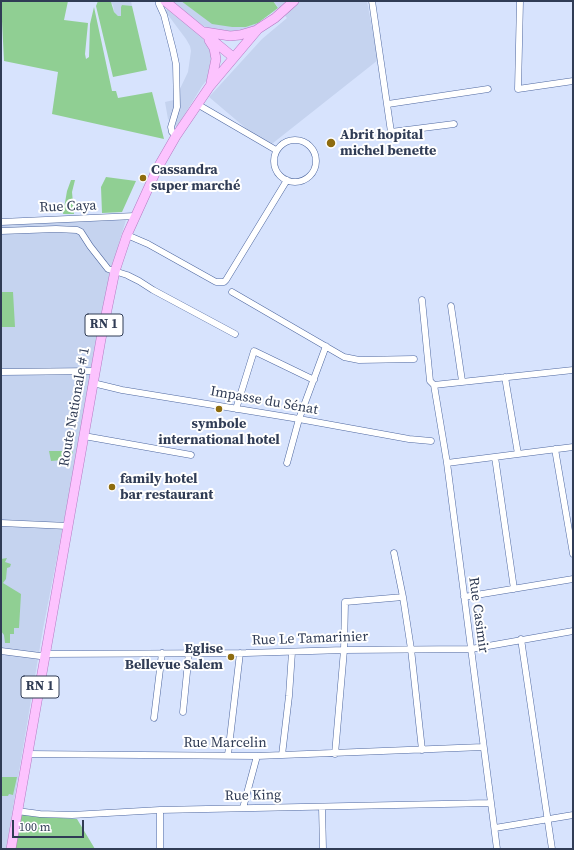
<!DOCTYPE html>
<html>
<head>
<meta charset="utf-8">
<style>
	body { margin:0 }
	#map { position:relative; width:574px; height:850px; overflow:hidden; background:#d7e3fd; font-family:"Source Serif 4",serif }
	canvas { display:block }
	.frame { position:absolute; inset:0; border:2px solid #303c55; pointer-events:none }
	.scale { position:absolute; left:12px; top:820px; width:72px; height:18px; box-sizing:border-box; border:2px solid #303c55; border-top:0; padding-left:5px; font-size:12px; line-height:14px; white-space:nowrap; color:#303c55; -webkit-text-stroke:3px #fff; paint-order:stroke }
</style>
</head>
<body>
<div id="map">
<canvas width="574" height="850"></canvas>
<div class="frame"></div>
<div class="scale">100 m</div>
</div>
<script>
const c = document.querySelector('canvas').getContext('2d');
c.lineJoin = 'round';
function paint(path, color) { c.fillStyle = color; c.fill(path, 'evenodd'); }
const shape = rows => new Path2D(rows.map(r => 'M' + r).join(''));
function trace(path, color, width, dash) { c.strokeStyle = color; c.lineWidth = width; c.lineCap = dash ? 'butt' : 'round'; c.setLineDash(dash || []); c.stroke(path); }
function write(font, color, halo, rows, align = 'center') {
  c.font = font + ' "Source Serif 4",serif'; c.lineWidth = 4; c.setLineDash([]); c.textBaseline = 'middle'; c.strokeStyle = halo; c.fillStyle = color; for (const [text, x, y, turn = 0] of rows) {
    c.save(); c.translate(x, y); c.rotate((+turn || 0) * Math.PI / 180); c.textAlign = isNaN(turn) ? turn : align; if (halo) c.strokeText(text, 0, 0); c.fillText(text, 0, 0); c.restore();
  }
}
paint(shape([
	[109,1,131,1,132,6,128,6,121,16,118,16,114,12,113,5],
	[172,1,181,1,199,14,232,27,246,27,258,23,255,26,242,32,217,32,203,26],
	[273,1,367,1,378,60,268,147,209,97,262,39,287,18],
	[168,9,199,34,210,45,213,52,207,80,202,86,177,127,175,126,174,122,168,119,165,102,178,99,178,93,188,72,191,51,190,46,186,39,165,11],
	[126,220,119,243,97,339,81,434,43,629,6,849,1,849,1,224]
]), '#c5d3ef');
paint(shape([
	[1,1,68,1,64,20,88,23,85,54,86,59,89,57,90,24,94,7,112,91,116,91,118,98,152,92,164,139,52,114,58,72,4,61],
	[98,1,109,1,111,2,114,12,118,16,121,16,121,7,122,5,132,6,147,70,113,77,96,6],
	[181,1,273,1,278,8,258,23,246,27,232,27,212,24],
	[106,177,136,181,122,212,102,213,101,187],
	[71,180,75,180,72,192,74,214,63,214,67,191],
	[1,292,13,292,15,327,1,327],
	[49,451,72,451,73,453,71,456,63,460,51,461],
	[7,558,5,562,11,564,10,567,7,568,6,579,3,583,21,594,19,628,14,628,14,634,10,634,10,643,5,643,4,635,1,631,1,559],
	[1,777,17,777,13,795,9,794,8,796,1,796],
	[24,814,28,816,77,819,95,849,15,849,20,817]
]), '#90cf93');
const street = shape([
	[159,1,159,4,164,15,173,50,176,64,177,107,171,127,172,132,176,136],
	[372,1,391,132,454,124],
	[520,1,518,89,573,81],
	[197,104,276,150],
	[388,104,488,89],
	'274 161a21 21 0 1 1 42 0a21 21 0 1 1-42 0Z',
	[1,222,135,216],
	[1,231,56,229,77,230,81,232,90,246,108,269,127,275,139,281,153,290,235,334],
	[127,235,148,244,216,282,224,282,226,280,287,180],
	[232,292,344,357,359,360,414,359],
	[422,300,430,381,434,385],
	[451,306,462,381],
	[1,372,95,371],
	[505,377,518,454],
	[93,383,122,390,299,419,409,439,431,441],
	[434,385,447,463,497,849],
	[434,385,573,370],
	[236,409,254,351,314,380],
	[84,436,191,455],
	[555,449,573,554],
	[495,457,514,589],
	[287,463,299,419,326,346],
	[447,463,573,447],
	[1,523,68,526],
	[394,553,403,597,411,649,422,750],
	[464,597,573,579],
	[521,639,552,849],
	[1,651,40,656,45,654,246,653,344,650,471,649,573,631],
	[183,712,189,652],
	[154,718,162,653],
	[27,754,257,756,483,747],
	[335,754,344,650,345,602,403,597],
	[228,755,240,653],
	[282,755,289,696,292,652],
	[322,807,323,849],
	[243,808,257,756],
	[160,810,160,849],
	[17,811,40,814,72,815,160,810,490,803],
	[495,828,573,815]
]);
const primary = shape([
	[165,1,233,57],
	[205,32,230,36,240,35,257,30],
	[209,40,214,48,216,59,211,83],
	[11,849,101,339,115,271,127,235,157,169,176,136,210,86,258,29,275,18,294,1]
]);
trace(street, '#4f68a0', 7);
trace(primary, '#b37ac2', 10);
trace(street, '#fff', 6);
trace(primary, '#fcc3fe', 9);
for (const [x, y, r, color] of [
	[331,143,5,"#8e6c0f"],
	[143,178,4,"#8e6c0f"],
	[219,409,4,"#8e6c0f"],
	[112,487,4,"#8e6c0f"],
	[231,657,4,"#8e6c0f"]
]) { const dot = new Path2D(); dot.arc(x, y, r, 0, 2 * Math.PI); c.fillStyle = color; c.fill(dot); trace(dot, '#fff', 1.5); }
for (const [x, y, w] of [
	[104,325,38],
	[40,687,38]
]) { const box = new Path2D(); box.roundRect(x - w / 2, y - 11, w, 22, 3); c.fillStyle = '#fff'; c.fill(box); trace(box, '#303c55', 1); }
write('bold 13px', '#303c55', null, [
	["RN 1",104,325],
	["RN 1",40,687]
]);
write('bold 14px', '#303c55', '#fff', [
	["Abrit hopital",340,135],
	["michel benette",340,151],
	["Cassandra",151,170],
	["super marché",151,186],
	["symbole",219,424,"center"],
	["international hotel",219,440,"center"],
	["family hotel",120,479],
	["bar restaurant",120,495],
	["Eglise",223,649,"right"],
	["Bellevue Salem",223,665,"right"]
], 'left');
write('14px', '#303c55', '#fff', [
	["Rue Caya",68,207,-2],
	["Impasse du Sénat",264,401,10],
	["Route Nationale # 1",75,407,-80],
	["Rue Casimir",478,615,82],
	["Rue Le Tamarinier",310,639,-2],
	["Rue Marcelin",225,743],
	["Rue King",253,796,-1]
]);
</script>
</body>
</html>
